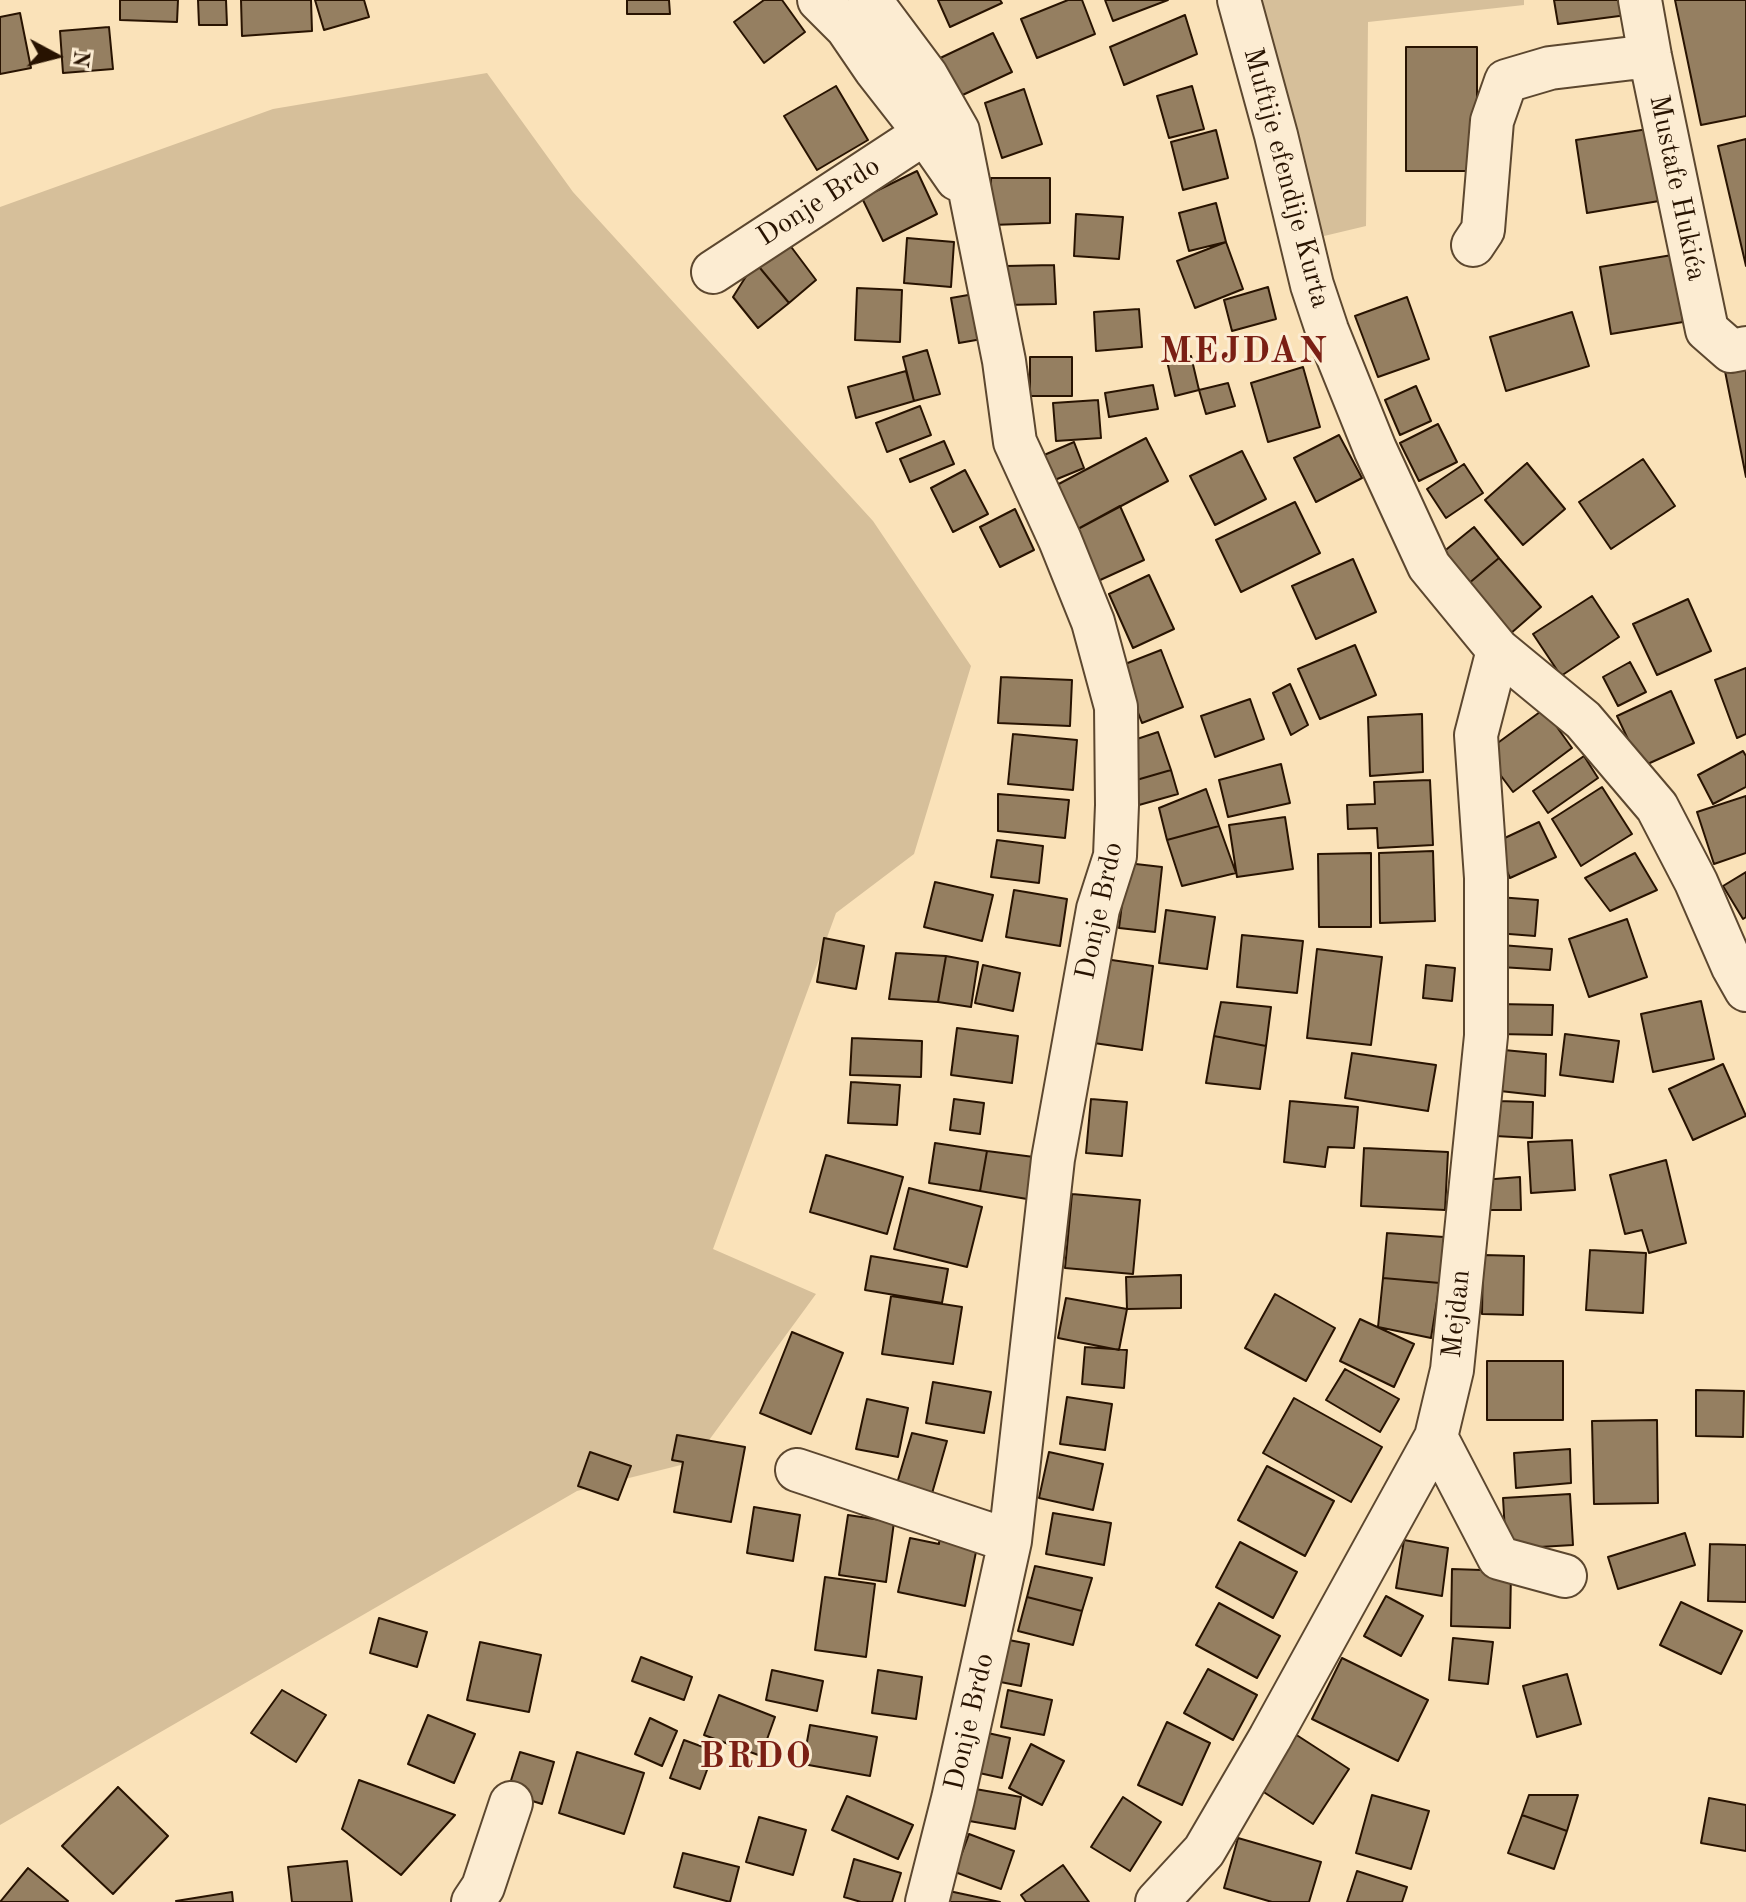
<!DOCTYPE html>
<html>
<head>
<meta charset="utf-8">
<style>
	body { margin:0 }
	#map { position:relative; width:1746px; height:1902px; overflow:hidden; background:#fae2b9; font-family:"Old Standard TT",serif }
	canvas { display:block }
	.north { position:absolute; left:16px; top:16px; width:80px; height:80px; -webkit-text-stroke:6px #fcecd2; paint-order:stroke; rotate:97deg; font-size:22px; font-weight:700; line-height:32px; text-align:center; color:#281301 }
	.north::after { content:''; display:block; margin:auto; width:28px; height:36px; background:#281301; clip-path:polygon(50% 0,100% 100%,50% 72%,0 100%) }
</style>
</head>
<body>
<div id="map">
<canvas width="1746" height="1902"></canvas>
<div class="north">N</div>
</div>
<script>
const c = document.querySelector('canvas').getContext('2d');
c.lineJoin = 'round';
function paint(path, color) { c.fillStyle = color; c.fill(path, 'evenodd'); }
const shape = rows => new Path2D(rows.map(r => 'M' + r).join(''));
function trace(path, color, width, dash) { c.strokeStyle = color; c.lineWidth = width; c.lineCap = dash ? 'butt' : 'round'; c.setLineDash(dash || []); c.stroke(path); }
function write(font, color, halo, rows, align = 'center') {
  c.font = font + ' "Old Standard TT",serif'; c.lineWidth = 6; c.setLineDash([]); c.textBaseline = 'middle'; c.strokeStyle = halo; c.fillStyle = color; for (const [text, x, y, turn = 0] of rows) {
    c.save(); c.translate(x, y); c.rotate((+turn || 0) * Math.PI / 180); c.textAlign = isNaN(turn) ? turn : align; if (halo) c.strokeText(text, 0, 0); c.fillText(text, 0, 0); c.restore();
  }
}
paint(shape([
	[1241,0,1524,0,1524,5,1368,22,1366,226,1324,236],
	[487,73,573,192,873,521,971,666,914,854,836,913,713,1249,816,1294,693,1462,577,1491,0,1825,0,207,273,109]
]), '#d6bf9a');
const building = shape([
	[120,0,178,0,177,22,120,20,120,0],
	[198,0,226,0,227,25,199,25,198,0],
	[241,0,311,0,312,31,242,36,241,0],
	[315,0,364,0,369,17,324,30,315,0],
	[627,0,669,0,670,14,627,14,627,0],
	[764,0,782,0,805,32,764,63,734,22,764,0],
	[938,0,1000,0,1002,3,950,27,938,0],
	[1068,0,1082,0,1095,34,1037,58,1021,19,1068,0],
	[1105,0,1168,0,1113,21,1105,0],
	[1554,0,1625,0,1627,15,1558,24,1554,0],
	[1675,0,1746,0,1746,116,1701,125,1675,0],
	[20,13,31,68,0,74,0,17,20,13],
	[1185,15,1197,54,1124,85,1110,47,1185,15],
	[109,27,113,69,63,73,60,31,109,27],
	[993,33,1012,72,954,99,936,60,993,33],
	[1406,47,1477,47,1477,171,1406,171,1406,47],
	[836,86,868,140,817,170,784,116,836,86],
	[1192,86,1204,129,1169,138,1157,96,1192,86],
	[1024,89,1042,144,1002,158,985,103,1024,89],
	[1648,129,1659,201,1587,213,1576,140,1648,129],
	[1216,130,1228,178,1183,190,1171,142,1216,130],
	[1746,139,1746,266,1718,146,1746,139],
	[917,171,937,214,883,241,862,198,917,171],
	[991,178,1050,178,1050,223,991,225,991,178],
	[1216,203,1226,242,1189,251,1179,213,1216,203],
	[1076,214,1123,217,1119,259,1074,256,1076,214],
	[907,238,954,242,951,287,904,283,907,238],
	[786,240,816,280,789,303,755,262,786,240],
	[1226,242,1243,289,1195,308,1177,261,1226,242],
	[1672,255,1683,322,1611,334,1600,267,1672,255],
	[755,262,789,303,758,328,733,297,755,262],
	[1054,265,1056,304,1005,305,1006,266,1054,265],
	[1268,287,1276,319,1232,331,1224,300,1268,287],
	[857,288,902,290,900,342,855,340,857,288],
	[974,294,982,339,959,343,951,298,974,294],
	[1407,297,1429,359,1378,377,1355,316,1407,297],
	[1139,309,1142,347,1096,351,1094,312,1139,309],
	[1572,312,1589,366,1506,391,1490,337,1572,312],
	[927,350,940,394,914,401,903,357,927,350],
	[1191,356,1199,390,1175,396,1167,361,1191,356],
	[1030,357,1072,357,1072,396,1030,396,1030,357],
	[1746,357,1746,477,1723,361,1746,357],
	[1303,367,1320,427,1268,442,1251,383,1303,367],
	[906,371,914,401,856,418,848,387,906,371],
	[1228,383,1235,406,1206,414,1199,390,1228,383],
	[1153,385,1158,409,1109,417,1105,393,1153,385],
	[1416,386,1431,421,1400,435,1385,400,1416,386],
	[1098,400,1101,438,1056,441,1053,403,1098,400],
	[920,406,931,435,887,452,876,423,920,406],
	[1438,424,1457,462,1419,481,1400,443,1438,424],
	[1339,435,1362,478,1316,502,1294,458,1339,435],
	[1146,438,1168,481,1076,530,1053,487,1146,438],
	[944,441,954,464,910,482,900,459,944,441],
	[1074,442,1084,468,1045,484,1035,459,1074,442],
	[1242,451,1266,499,1215,525,1190,476,1242,451],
	[1643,459,1675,506,1611,549,1579,502,1643,459],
	[1527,463,1565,509,1523,545,1485,500,1527,463],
	[1464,464,1483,493,1446,518,1427,489,1464,464],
	[965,470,988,514,953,532,931,488,965,470],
	[1295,502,1320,553,1241,592,1216,540,1295,502],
	[1120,506,1144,560,1098,581,1076,530,1120,506],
	[1015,509,1034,550,1000,567,980,527,1015,509],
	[1474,527,1499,558,1468,584,1442,553,1474,527],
	[1499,558,1541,607,1510,634,1468,584,1499,558],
	[1353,559,1376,612,1316,639,1292,586,1353,559],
	[1149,575,1174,629,1133,648,1109,594,1149,575],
	[1592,596,1619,637,1561,676,1533,634,1592,596],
	[1688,599,1711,651,1657,675,1633,624,1688,599],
	[1355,645,1376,695,1320,719,1298,669,1355,645],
	[1161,650,1183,707,1142,723,1120,666,1161,650],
	[1630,662,1646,692,1618,706,1603,677,1630,662],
	[1746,668,1746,734,1737,738,1715,680,1746,668],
	[1001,677,1072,680,1070,726,998,723,1001,677],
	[1290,684,1308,725,1291,735,1273,693,1290,684],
	[1671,691,1694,743,1641,767,1617,716,1671,691],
	[1250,699,1264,739,1215,757,1201,716,1250,699],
	[1544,709,1572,748,1513,792,1484,753,1544,709],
	[1422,714,1423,772,1370,776,1368,717,1422,714],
	[1158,732,1171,770,1133,781,1122,744,1158,732],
	[1013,734,1077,740,1073,790,1008,784,1013,734],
	[1743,751,1746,756,1746,787,1713,804,1698,775,1743,751],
	[1584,756,1598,778,1548,813,1533,791,1584,756],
	[1281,764,1290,803,1228,817,1219,780,1281,764],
	[1171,770,1178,794,1139,805,1133,781,1171,770],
	[1430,780,1433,845,1378,848,1377,828,1348,829,1347,805,1375,804,1374,782,1430,780],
	[1602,787,1632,834,1581,866,1552,819,1602,787],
	[1206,789,1219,826,1167,840,1159,808,1206,789],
	[998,794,1069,800,1065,838,998,831,998,794],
	[1746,796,1746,853,1714,864,1697,812,1746,796],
	[1285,817,1293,869,1237,877,1229,825,1285,817],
	[1539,822,1556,857,1510,878,1494,843,1539,822],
	[1219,826,1236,873,1182,886,1167,840,1219,826],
	[997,840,1043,846,1039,883,991,877,997,840],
	[1433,851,1435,921,1380,923,1379,853,1433,851],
	[1371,853,1371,927,1319,927,1318,854,1371,853],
	[1635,853,1657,890,1610,911,1585,878,1635,853],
	[1127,863,1162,867,1155,932,1119,928,1127,863],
	[1746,872,1746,917,1743,919,1723,886,1746,872],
	[935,882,993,895,982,941,924,927,935,882],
	[1014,890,1067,899,1060,946,1006,937,1014,890],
	[1498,897,1538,900,1535,936,1496,933,1498,897],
	[1166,910,1215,917,1207,969,1159,963,1166,910],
	[1627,919,1647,977,1589,997,1569,939,1627,919],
	[1242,935,1303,941,1297,993,1237,987,1242,935],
	[824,938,864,946,856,989,817,982,824,938],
	[1501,945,1552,949,1550,970,1500,967,1501,945],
	[1317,949,1382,957,1371,1045,1307,1038,1317,949],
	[896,953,946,956,938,1002,889,999,896,953],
	[946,956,978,962,971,1007,938,1002,946,956],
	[1098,958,1153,966,1142,1050,1087,1042,1098,958],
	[983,965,1020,973,1013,1011,975,1003,983,965],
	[1426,965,1455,968,1452,1001,1423,998,1426,965],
	[1701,1001,1714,1059,1653,1072,1641,1014,1701,1001],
	[1221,1002,1271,1007,1266,1046,1214,1036,1221,1002],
	[1497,1004,1553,1005,1552,1035,1497,1034,1497,1004],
	[957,1028,1018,1036,1012,1083,951,1075,957,1028],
	[1565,1034,1619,1041,1613,1082,1560,1075,1565,1034],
	[1214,1036,1266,1046,1260,1089,1206,1083,1214,1036],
	[852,1038,922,1041,921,1077,850,1075,852,1038],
	[1504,1050,1546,1054,1545,1096,1500,1091,1504,1050],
	[1352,1053,1436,1065,1428,1111,1345,1098,1352,1053],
	[1723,1064,1746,1116,1693,1140,1669,1089,1723,1064],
	[851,1082,900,1085,897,1125,848,1123,851,1082],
	[954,1099,984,1103,980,1134,950,1130,954,1099],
	[1091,1099,1127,1102,1122,1156,1086,1153,1091,1099],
	[1290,1101,1358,1107,1354,1148,1328,1147,1325,1167,1284,1162,1290,1101],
	[1497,1101,1533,1102,1532,1138,1495,1136,1497,1101],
	[1572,1140,1575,1190,1531,1193,1528,1142,1572,1140],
	[935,1143,987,1151,980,1191,929,1183,935,1143],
	[1364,1148,1448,1152,1445,1210,1361,1206,1364,1148],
	[987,1151,1034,1157,1027,1199,980,1191,987,1151],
	[826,1155,903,1177,887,1234,810,1212,826,1155],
	[1666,1160,1686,1243,1649,1253,1642,1230,1625,1234,1610,1175,1666,1160],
	[1520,1177,1521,1210,1483,1210,1482,1180,1520,1177],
	[909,1188,982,1207,967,1267,894,1249,909,1188],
	[1072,1194,1140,1200,1133,1274,1065,1268,1072,1194],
	[1387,1233,1444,1237,1440,1283,1383,1278,1387,1233],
	[1590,1250,1646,1253,1643,1313,1586,1310,1590,1250],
	[1483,1255,1524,1256,1523,1315,1482,1314,1483,1255],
	[871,1256,948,1269,942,1303,865,1290,871,1256],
	[1181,1275,1181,1308,1127,1309,1126,1277,1181,1275],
	[1383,1278,1440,1283,1431,1338,1378,1327,1383,1278],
	[1275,1294,1335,1328,1306,1381,1245,1348,1275,1294],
	[891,1296,962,1307,953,1364,882,1354,891,1296],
	[1066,1298,1127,1309,1119,1350,1058,1338,1066,1298],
	[1360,1319,1414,1344,1394,1387,1340,1361,1360,1319],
	[792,1332,843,1353,811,1434,760,1413,792,1332],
	[1085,1347,1127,1350,1124,1388,1082,1384,1085,1347],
	[1487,1361,1563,1361,1563,1420,1487,1420,1487,1361],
	[1345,1369,1399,1399,1380,1432,1326,1400,1345,1369],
	[933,1382,991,1392,984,1433,926,1423,933,1382],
	[1696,1390,1744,1391,1743,1437,1696,1436,1696,1390],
	[1067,1397,1112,1404,1105,1450,1060,1444,1067,1397],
	[1294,1398,1382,1447,1351,1502,1263,1453,1294,1398],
	[867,1399,908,1408,898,1457,856,1449,867,1399],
	[1657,1420,1658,1503,1594,1504,1592,1421,1657,1420],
	[912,1433,947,1441,931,1497,895,1490,912,1433],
	[677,1435,745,1447,731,1522,674,1512,683,1462,672,1460,677,1435],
	[1570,1449,1571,1483,1516,1488,1514,1453,1570,1449],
	[590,1452,631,1466,618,1500,578,1486,590,1452],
	[1049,1452,1103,1464,1093,1510,1039,1498,1049,1452],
	[1267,1466,1334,1501,1305,1556,1238,1520,1267,1466],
	[1570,1494,1573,1545,1506,1549,1503,1498,1570,1494],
	[754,1507,800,1515,793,1561,747,1553,754,1507],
	[1053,1513,1111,1523,1104,1565,1046,1554,1053,1513],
	[848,1515,894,1522,886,1582,839,1575,848,1515],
	[1685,1533,1695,1565,1618,1589,1608,1557,1685,1533],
	[940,1534,978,1542,965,1606,898,1592,910,1538,939,1544,940,1534],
	[1404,1540,1448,1548,1442,1596,1396,1588,1404,1540],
	[1240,1542,1297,1572,1273,1618,1216,1587,1240,1542],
	[1710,1544,1746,1545,1746,1602,1708,1601,1710,1544],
	[1035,1566,1092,1578,1082,1611,1027,1597,1035,1566],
	[1452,1569,1511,1571,1510,1628,1451,1626,1452,1569],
	[825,1577,875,1584,866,1657,815,1650,825,1577],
	[1386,1596,1423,1616,1401,1656,1364,1636,1386,1596],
	[1027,1597,1082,1611,1073,1645,1018,1631,1027,1597],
	[1681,1602,1742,1631,1721,1674,1660,1645,1681,1602],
	[1219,1603,1280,1636,1257,1678,1196,1645,1219,1603],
	[379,1618,427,1632,417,1667,370,1653,379,1618],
	[999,1638,1029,1644,1021,1686,990,1680,999,1638],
	[1453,1638,1493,1642,1488,1684,1449,1680,1453,1638],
	[480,1642,541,1655,529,1712,467,1700,480,1642],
	[641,1657,692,1677,684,1700,632,1681,641,1657],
	[1342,1658,1428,1700,1398,1761,1312,1719,1342,1658],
	[1208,1669,1257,1695,1233,1740,1184,1713,1208,1669],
	[772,1670,823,1681,817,1711,766,1700,772,1670],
	[878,1670,922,1677,916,1719,872,1713,878,1670],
	[1567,1674,1581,1724,1537,1737,1523,1686,1567,1674],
	[282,1690,326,1715,296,1762,251,1733,282,1690],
	[1008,1690,1052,1700,1044,1735,1001,1727,1008,1690],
	[719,1695,775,1717,761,1756,704,1735,719,1695],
	[428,1715,475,1734,454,1783,408,1764,428,1715],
	[650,1718,677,1731,662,1766,635,1754,650,1718],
	[1167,1722,1210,1743,1182,1805,1138,1785,1167,1722],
	[810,1725,877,1737,870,1776,803,1764,810,1725],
	[979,1731,1010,1738,1002,1778,970,1771,979,1731],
	[1295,1734,1349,1769,1313,1824,1259,1789,1295,1734],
	[684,1740,714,1751,700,1789,670,1778,684,1740],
	[1031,1744,1064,1761,1042,1805,1009,1788,1031,1744],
	[520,1752,554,1762,542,1804,507,1793,520,1752],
	[577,1752,644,1773,624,1834,559,1813,577,1752],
	[359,1780,455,1815,401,1875,342,1829,359,1780],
	[118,1787,168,1836,113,1894,62,1846,118,1787],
	[964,1787,1021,1797,1015,1829,958,1819,964,1787],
	[1372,1795,1429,1811,1411,1869,1356,1853,1372,1795],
	[1529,1795,1578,1795,1567,1831,1522,1815,1529,1795],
	[847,1796,913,1825,898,1859,832,1830,847,1796],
	[1123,1797,1161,1822,1130,1871,1091,1847,1123,1797],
	[1709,1798,1746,1805,1746,1851,1701,1843,1709,1798],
	[1522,1815,1567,1831,1554,1869,1508,1853,1522,1815],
	[759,1817,806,1830,793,1875,746,1862,759,1817],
	[969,1834,1014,1851,1001,1889,955,1872,969,1834],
	[1238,1838,1321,1862,1309,1902,1272,1902,1224,1888,1238,1838],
	[683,1853,739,1867,730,1902,674,1887,683,1853],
	[854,1859,901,1873,892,1902,861,1902,844,1897,854,1859],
	[347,1861,352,1902,292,1902,288,1867,347,1861],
	[1063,1865,1089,1902,1026,1902,1021,1895,1063,1865],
	[28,1868,68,1901,67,1902,0,1902,28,1868],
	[1357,1871,1407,1887,1402,1902,1347,1902,1357,1871],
	[949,1891,1000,1902,947,1902,949,1891],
	[232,1892,233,1902,177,1902,176,1901,232,1892]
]);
paint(building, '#957f61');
trace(building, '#281301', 2);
const minor = shape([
	[819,0,847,28,875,69,925,133,957,179],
	[870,0,926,75,958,131,1004,361,1015,442,1060,540,1093,622,1116,707,1117,805,1115,856,1098,909,1053,1159,1010,1541,953,1799,927,1902],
	[1239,0,1276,135,1312,285,1327,330,1375,449,1429,566,1498,650,1583,720,1657,807,1696,882,1733,967,1746,990],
	[1640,0,1650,56,1707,330,1731,351,1746,348],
	[1473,245,1483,230,1492,121,1506,81,1550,68,1650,56],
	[713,272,925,133],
	[1436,1437,1499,1558,1565,1576],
	[797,1470,1010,1541],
	[473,1902,483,1887,511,1803],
	[1157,1902,1204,1851,1270,1738,1436,1437,1452,1370,1486,1036,1486,878,1476,735,1498,650]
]);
trace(minor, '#5c472f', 46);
trace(minor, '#fcecd2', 42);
write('28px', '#281301', '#fcecd2', [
	["Muftije efendije Kurta",1286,178,75],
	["Mustafe Hukića",1677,188,78],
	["Donje Brdo",819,202,-33],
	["Donje Brdo",1100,911,-78],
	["Mejdan",1457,1314,-84],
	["Donje Brdo",970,1722,-77]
]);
c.letterSpacing = '2px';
write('bold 36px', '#7a1f14', '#fcecd2', [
	["MEJDAN",1244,353],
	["BRDO",756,1758]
]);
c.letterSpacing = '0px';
</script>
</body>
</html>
